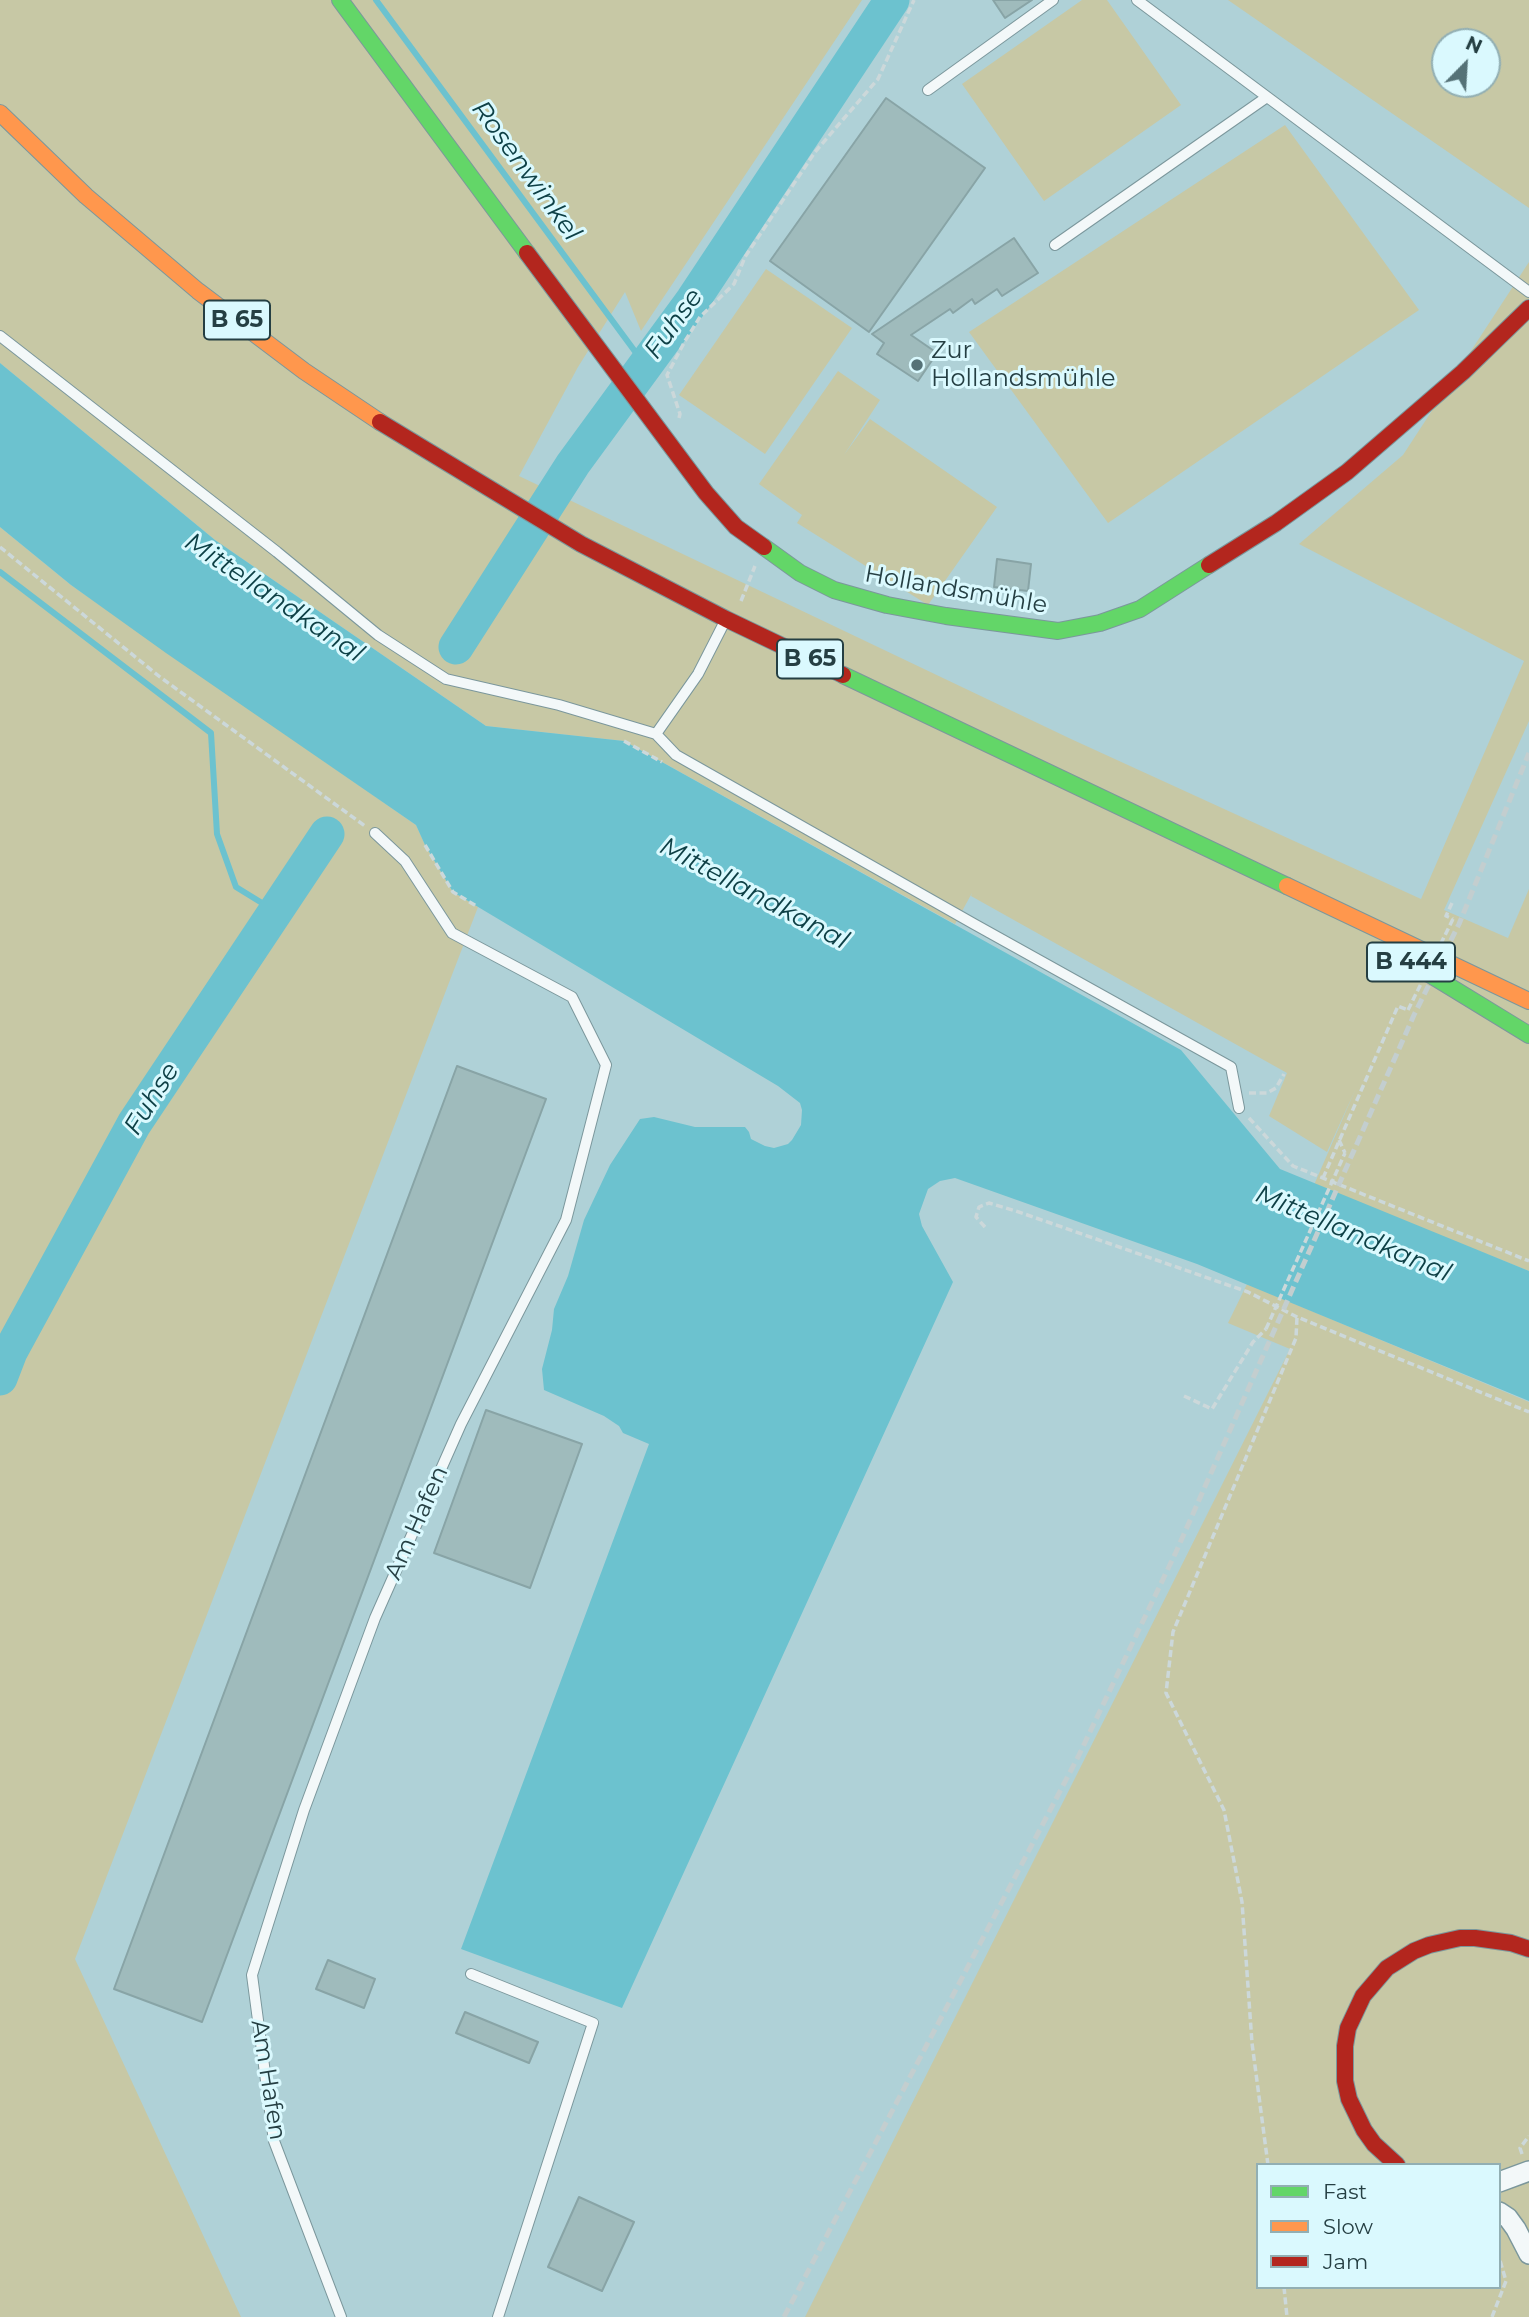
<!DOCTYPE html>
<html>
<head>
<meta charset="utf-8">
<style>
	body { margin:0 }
	#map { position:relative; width:1529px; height:2317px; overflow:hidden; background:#afd1d7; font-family:Montserrat,sans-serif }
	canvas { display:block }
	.legend { position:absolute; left:1256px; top:2163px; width:245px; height:126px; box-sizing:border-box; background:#daf9fe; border:2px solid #92afb3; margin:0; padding:9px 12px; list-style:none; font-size:21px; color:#253f43 }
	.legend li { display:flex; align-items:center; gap:14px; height:35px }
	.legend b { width:35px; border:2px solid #92afb3 }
	.north { position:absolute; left:1431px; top:28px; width:70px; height:70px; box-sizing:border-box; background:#daf9fe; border:2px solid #92afb3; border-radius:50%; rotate:24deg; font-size:19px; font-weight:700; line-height:28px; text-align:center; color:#253f43 }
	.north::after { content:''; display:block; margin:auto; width:24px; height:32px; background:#557277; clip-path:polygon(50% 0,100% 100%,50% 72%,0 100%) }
</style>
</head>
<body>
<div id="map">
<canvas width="1529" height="2317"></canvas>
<ul class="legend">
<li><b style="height:9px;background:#63d668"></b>Fast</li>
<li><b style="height:9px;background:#ff974d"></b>Slow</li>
<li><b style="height:9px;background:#b3261e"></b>Jam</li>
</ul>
<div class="north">N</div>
</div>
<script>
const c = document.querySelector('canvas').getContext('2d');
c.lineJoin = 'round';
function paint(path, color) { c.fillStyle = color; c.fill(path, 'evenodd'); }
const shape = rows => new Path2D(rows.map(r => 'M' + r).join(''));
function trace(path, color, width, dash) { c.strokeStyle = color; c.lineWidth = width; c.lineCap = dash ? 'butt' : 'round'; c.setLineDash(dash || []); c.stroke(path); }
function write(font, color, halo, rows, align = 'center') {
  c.font = font + ' Montserrat,sans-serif'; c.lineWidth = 6; c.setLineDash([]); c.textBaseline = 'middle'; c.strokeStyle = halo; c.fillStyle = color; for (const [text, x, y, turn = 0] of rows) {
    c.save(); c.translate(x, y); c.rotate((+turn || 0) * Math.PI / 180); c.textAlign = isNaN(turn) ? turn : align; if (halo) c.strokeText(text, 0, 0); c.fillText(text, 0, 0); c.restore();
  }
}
paint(shape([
	[0,0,862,0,641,331,625,292,578,367,519,476,1071,739,1421,899,1524,661,1299,544,1403,455,1529,262,1529,721,1444,910,1508,938,1529,889,1529,1271,1314,1185,1356,1088,1327,1152,1269,1116,1287,1073,971,896,972,893,955,924,624,741,486,726,215,540,0,363],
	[1082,0,1107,0,1181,105,1044,201,962,84],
	[1228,0,1529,0,1529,208],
	[1445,42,1487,42,1487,84,1445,84],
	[1285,125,1419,310,1108,523,969,332],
	[766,269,852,328,765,454,679,395],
	[838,371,880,400,844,455,870,419,997,507,928,605,797,523,802,515,759,484],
	[0,527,71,585,416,825,425,845,453,892,478,907,75,1959,241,2317,0,2317],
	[1247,1284,1529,1402,1529,2317,805,2317,1290,1349,1228,1323],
	[1258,2165,1499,2165,1499,2287,1258,2287]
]), '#c7c8a5');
paint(shape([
	[0,363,215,540,486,726,624,741,1181,1050,1280,1169,1529,1271,1529,1401,1197,1264,955,1178,940,1181,928,1189,919,1214,922,1226,953,1282,622,2008,461,1949,649,1444,623,1433,619,1426,604,1416,544,1390,542,1369,552,1330,554,1309,568,1276,584,1220,610,1165,640,1119,654,1117,695,1127,745,1127,749,1132,751,1139,765,1146,774,1148,788,1144,792,1140,801,1125,802,1110,800,1103,778,1086,453,892,425,845,416,825,166,653,71,585,0,527]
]), '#6cc2cf');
trace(shape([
	[376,0,645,365],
	[0,572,211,733,217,834,236,887,275,911]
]), '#6cc2cf', 6);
trace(shape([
	[456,647,573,464,693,300,892,0],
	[0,1378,10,1352,134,1124,327,834]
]), '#6cc2cf', 35);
const building = shape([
	[993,0,1032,0,1005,18,993,0],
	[886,98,985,168,869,332,770,261,886,98],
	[1014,238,1038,273,1002,296,997,289,975,304,972,299,953,313,950,309,911,335,937,353,918,381,877,354,884,343,872,334,1014,238],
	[997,559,1031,564,1028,591,994,587,997,559],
	[457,1066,546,1099,202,2022,114,1989,457,1066],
	[486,1410,582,1444,530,1588,434,1553,486,1410],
	[328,1960,375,1979,364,2008,316,1989,328,1960],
	[465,2012,538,2042,529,2063,456,2033,465,2012],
	[579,2197,634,2222,602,2291,548,2267,579,2197]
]);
paint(building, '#9fbbbc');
trace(building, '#88a4a6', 2);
const lane = shape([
	[1137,0,1529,292],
	[928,90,1053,0],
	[1055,245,1267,97],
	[0,336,277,552,378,635,446,679,559,705,656,734,676,755,974,924,1231,1067,1239,1108],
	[656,734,698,674,724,623],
	[471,1974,593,2023,498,2317],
	[341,2317,274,2141,252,1975,304,1810,375,1618,461,1424,566,1220,606,1065,572,997,452,933,405,861,375,833]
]);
const street = shape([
	[1499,2182,1529,2171],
	[1499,2212,1508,2218,1516,2229,1529,2254]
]);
const fast = shape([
	[340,0,527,253],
	[764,547,800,573,834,590,887,605,946,616,1058,631,1100,623,1140,609,1209,565],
	[843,675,1287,886],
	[1421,969,1529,1035]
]);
const slow = shape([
	[0,113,86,196,198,291,304,371,380,422],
	[1287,886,1529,1001]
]);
const jam = shape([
	[527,253,706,493,736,527,764,547],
	[380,422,581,544,726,619,843,675],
	[1209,565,1276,523,1347,472,1463,372,1529,308],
	[1397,2165,1374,2144,1364,2130,1349,2099,1345,2081,1345,2046,1348,2028,1363,1996,1387,1968,1414,1951,1429,1945,1460,1938,1475,1938,1511,1943,1529,1949]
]);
trace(lane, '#7b979c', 12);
trace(street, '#7b979c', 22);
trace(fast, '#7b979c', 18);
trace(slow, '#7b979c', 18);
trace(jam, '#7b979c', 18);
trace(shape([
	[679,418,680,414,667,375,685,341,700,317,734,284,745,257,815,152,878,79,914,0],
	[0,547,160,677,365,826],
	[741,601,755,566],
	[624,741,662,762],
	[425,845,453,892,478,907],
	[1452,903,1446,916,1453,919],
	[1249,1093,1267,1093,1276,1088,1284,1074],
	[1249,1118,1293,1166,1529,1261],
	[1339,1140,1345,1153],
	[1323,1178,1398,1006,1408,1010],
	[985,1227,976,1217,979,1207,989,1203,1016,1211,1248,1292,1297,1317,1529,1412],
	[1184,1396,1212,1409,1253,1342,1266,1329],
	[1522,2154,1520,2148,1529,2136],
	[1268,2165,1252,2043,1242,1902,1224,1810,1166,1693,1173,1632,1296,1338,1297,1317],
	[1284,2287,1287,2317],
	[1492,2317,1506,2281,1499,2257]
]), '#ccd8da', 3.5, [7, 3.5]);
trace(lane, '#f3f8f9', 10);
trace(street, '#f3f8f9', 19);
trace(fast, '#63d668', 16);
trace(slow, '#ff974d', 16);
trace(jam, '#b3261e', 16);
trace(shape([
	[784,2317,1078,1757,1176,1552,1414,1015,1459,924,1529,753]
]), '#c3cecf', 5, [10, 5]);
trace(shape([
	[1408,1010,1453,919],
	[1266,1329,1345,1153]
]), '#ccd8da', 3.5, [7, 3.5]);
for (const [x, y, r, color] of [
	[917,365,7,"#557277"]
]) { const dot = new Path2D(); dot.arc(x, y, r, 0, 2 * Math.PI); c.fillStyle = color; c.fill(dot); trace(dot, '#daf9fe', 2.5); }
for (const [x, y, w] of [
	[237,320,66],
	[810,659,66],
	[1411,962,88]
]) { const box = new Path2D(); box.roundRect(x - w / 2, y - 19.5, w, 39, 5); c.fillStyle = '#daf9fe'; c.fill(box); trace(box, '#253f43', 2); }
write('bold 23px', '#253f43', null, [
	["B 65",237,320],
	["B 65",810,659],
	["B 444",1411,962]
]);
write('24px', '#253f43', '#daf9fe', [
	["Zur",931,351],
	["Hollandsmühle",931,379]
], 'left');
write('24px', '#253f43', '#daf9fe', [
	["Hollandsmühle",956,590,10],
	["Am Hafen",417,1523,-66],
	["Am Hafen",268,2080,81]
]);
write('italic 26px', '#0e4046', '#daf9fe', [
	["Rosenwinkel",526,171,54],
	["Fuhse",674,324,-54],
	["Mittellandkanal",274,598,34],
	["Mittellandkanal",754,894,28],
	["Fuhse",152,1099,-58],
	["Mittellandkanal",1353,1234,23]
]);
</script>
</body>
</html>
